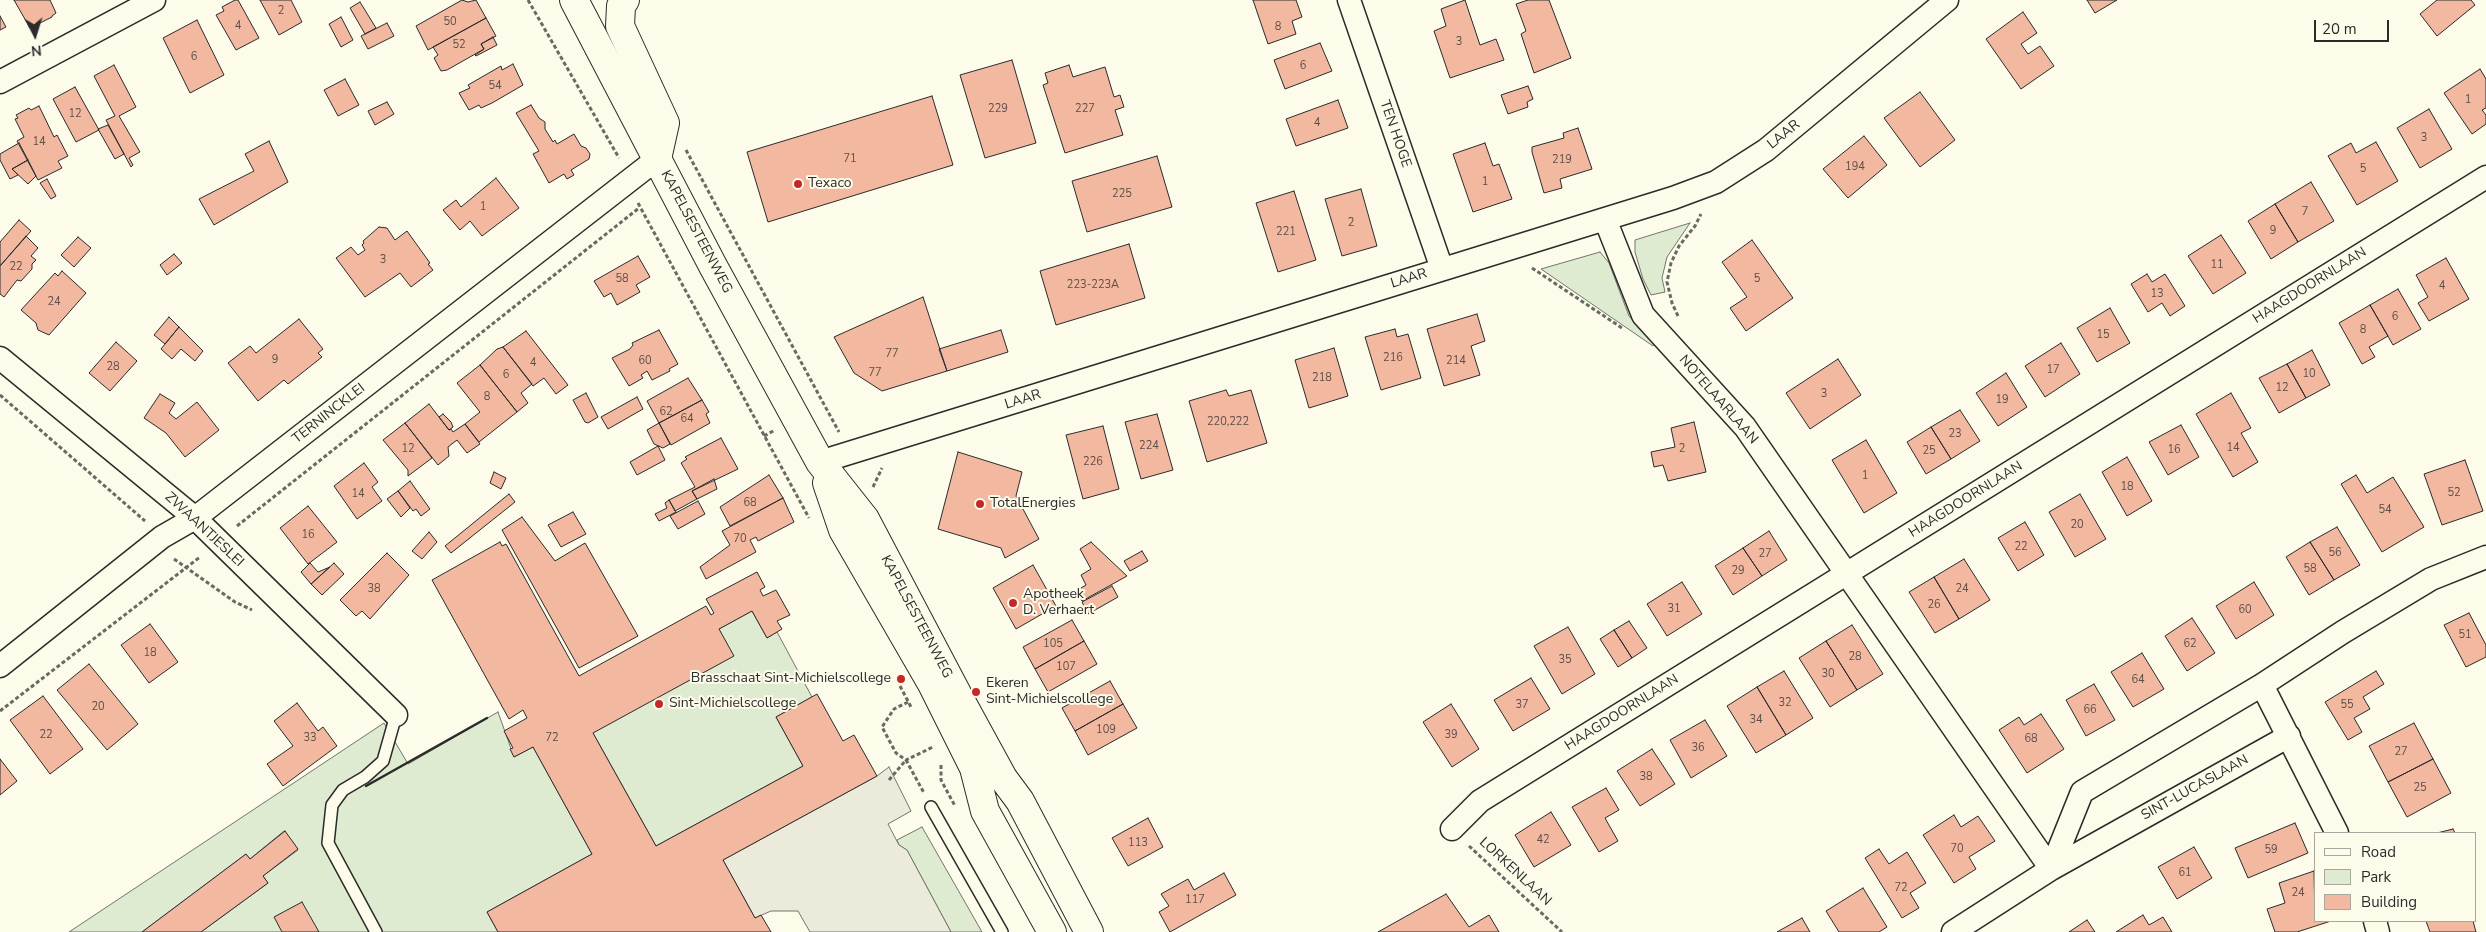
<!DOCTYPE html>
<html>
<head>
<meta charset="utf-8">
<style>
	body { margin:0 }
	#map { position:relative; width:2486px; height:932px; overflow:hidden; background:#fdfbea; font-family:"Nunito Sans",sans-serif }
	canvas { display:block }
	.legend { position:absolute; left:2314px; top:832px; width:162px; height:90px; box-sizing:border-box; background:#fdfbea; border:1px solid #a9a89e; margin:0; padding:6px 9px; list-style:none; font-size:15px; color:#2b2b2b }
	.legend li { display:flex; align-items:center; gap:10px; height:25px }
	.legend b { width:25px; border:1px solid #a9a89e }
	.north { position:absolute; left:10px; top:10px; width:50px; height:50px; -webkit-text-stroke:4px #fdfbea; paint-order:stroke; rotate:175deg; font-size:14px; font-weight:700; line-height:20px; text-align:center; color:#2b2b2b }
	.north::after { content:''; display:block; margin:auto; width:18px; height:22px; background:#2b2b2b; clip-path:polygon(50% 0,100% 100%,50% 72%,0 100%) }
	.scale { position:absolute; left:2314px; top:20px; width:75px; height:22px; box-sizing:border-box; border:2px solid #2b2b2b; border-top:0; padding-left:6px; font-size:15px; line-height:18px; white-space:nowrap; color:#2b2b2b; -webkit-text-stroke:4px #fdfbea; paint-order:stroke }
</style>
</head>
<body>
<div id="map">
<canvas width="2486" height="932"></canvas>
<ul class="legend">
<li><b style="height:6px;background:#fdfbea"></b>Road</li>
<li><b style="height:14px;background:#deebd1"></b>Park</li>
<li><b style="height:14px;background:#f2b8a0"></b>Building</li>
</ul>
<div class="north">N</div>
<div class="scale">20 m</div>
</div>
<script>
const c = document.querySelector('canvas').getContext('2d');
c.lineJoin = 'round';
function paint(path, color) { c.fillStyle = color; c.fill(path, 'evenodd'); }
const shape = rows => new Path2D(rows.map(r => 'M' + r).join(''));
function trace(path, color, width, dash) { c.strokeStyle = color; c.lineWidth = width; c.lineCap = dash ? 'butt' : 'round'; c.setLineDash(dash || []); c.stroke(path); }
function write(font, color, halo, rows, align = 'center') {
  c.font = font + ' "Nunito Sans",sans-serif'; c.lineWidth = 4; c.setLineDash([]); c.textBaseline = 'middle'; c.strokeStyle = halo; c.fillStyle = color; for (const [text, x, y, turn = 0] of rows) {
    c.save(); c.translate(x, y); c.rotate((+turn || 0) * Math.PI / 180); c.textAlign = isNaN(turn) ? turn : align; if (halo) c.strokeText(text, 0, 0); c.fillText(text, 0, 0); c.restore();
  }
}
const green = shape([
	[1690,223,1667,257,1662,278,1665,292,1651,295,1643,279,1635,252,1635,240,1690,223],
	[1600,252,1609,263,1629,316,1654,343,1653,346,1541,269,1600,252],
	[752,611,767,638,777,632,812,697,776,717,803,766,656,846,593,733,719,629,752,611],
	[498,712,514,757,533,747,592,854,487,912,498,932,201,932,268,883,263,876,298,850,284,831,250,859,246,854,142,932,69,932,384,723,408,764,498,712],
	[922,827,982,932,951,932,907,850,899,845,897,840,922,827]
]);
paint(green, '#deebd1');
trace(green, '#74746e', 1);
const parking = shape([
	[889,767,911,811,888,824,899,845,907,850,951,932,810,932,798,911,771,911,755,918,723,860,877,776,889,767]
]);
paint(parking, '#eceadb');
trace(parking, '#74746e', 1);
const building = shape([
	[14,0,50,0,56,13,52,16,52,17,30,28,14,0],
	[235,0,238,0,259,38,236,50,216,15,224,11,222,7,235,0],
	[260,0,291,0,302,22,279,35,260,0],
	[462,0,468,2,476,0,486,18,428,50,416,26,462,0],
	[1253,0,1296,0,1302,17,1292,21,1296,34,1268,44,1253,0],
	[1465,0,1480,45,1496,39,1504,60,1450,78,1434,31,1446,26,1441,9,1465,0],
	[1528,0,1549,0,1571,58,1534,73,1521,34,1526,31,1516,4,1528,0],
	[2087,0,2117,0,2095,13,2087,0],
	[2437,0,2471,0,2475,5,2437,36,2420,14,2437,0],
	[360,2,376,28,365,34,350,8,360,2],
	[2023,12,2037,33,2021,44,2028,54,2040,46,2054,66,2021,89,1986,39,2023,12],
	[0,16,6,27,0,30,0,16],
	[341,17,353,40,341,47,329,24,341,17],
	[486,18,496,36,481,44,484,49,447,70,441,71,434,58,438,55,433,47,486,18],
	[197,20,224,75,190,93,163,38,197,20],
	[387,23,394,36,368,49,361,36,387,23],
	[493,37,497,45,476,56,475,55,484,49,481,44,493,37],
	[1320,43,1332,71,1285,89,1274,60,1320,43],
	[1012,60,1036,143,985,158,960,75,1012,60],
	[513,64,523,85,492,103,481,108,479,105,469,110,459,93,470,88,468,85,501,66,502,70,513,64],
	[114,65,136,107,119,116,140,152,129,158,133,165,131,167,106,120,115,116,94,76,114,65],
	[1069,65,1073,77,1105,67,1114,97,1120,95,1124,107,1115,110,1123,135,1065,153,1043,85,1048,83,1045,73,1069,65],
	[2480,69,2486,79,2486,108,2482,110,2486,115,2486,124,2472,134,2444,93,2480,69],
	[345,79,359,105,338,116,324,90,345,79],
	[1528,86,1533,99,1527,102,1528,107,1508,114,1501,95,1528,86],
	[75,87,99,130,76,142,53,99,75,87],
	[1920,92,1955,140,1920,167,1884,118,1920,92],
	[932,96,953,165,768,222,747,152,932,96],
	[1338,100,1348,128,1296,146,1286,119,1338,100],
	[387,102,394,114,375,125,368,111,387,102],
	[531,105,539,118,545,122,545,129,553,142,555,140,557,144,574,134,581,146,586,148,590,154,589,159,571,170,574,175,567,179,564,174,549,183,533,154,539,151,516,113,531,105],
	[39,106,54,137,57,135,68,156,58,161,62,168,38,180,17,141,24,137,15,119,18,118,16,115,29,108,31,110,39,106],
	[2429,109,2452,149,2420,168,2397,128,2429,109],
	[108,125,124,154,115,159,98,129,108,125],
	[1578,128,1592,169,1560,179,1562,188,1544,193,1532,152,1532,147,1564,138,1563,133,1578,128],
	[1864,136,1887,165,1848,198,1823,169,1864,136],
	[269,141,288,182,214,225,199,199,254,171,245,154,269,141],
	[2376,142,2398,181,2357,205,2328,156,2351,143,2356,153,2376,142],
	[19,143,28,160,12,169,18,175,10,179,0,160,0,154,19,143],
	[1485,143,1493,166,1499,164,1512,199,1473,212,1453,154,1485,143],
	[1157,156,1172,207,1087,232,1072,181,1157,156],
	[28,160,36,176,28,184,12,169,28,160],
	[496,178,519,208,482,236,470,221,460,230,443,210,456,200,461,207,496,178],
	[47,179,56,196,51,199,40,183,47,179],
	[2311,182,2334,221,2298,242,2275,204,2311,182],
	[1361,189,1377,246,1342,256,1325,199,1361,189],
	[1294,191,1316,260,1278,272,1256,203,1294,191],
	[2275,204,2298,242,2271,259,2248,221,2275,204],
	[19,220,31,231,0,266,0,242,19,220],
	[379,227,387,228,395,240,407,231,430,263,428,264,433,270,411,287,400,273,365,297,336,258,351,247,358,255,365,250,362,245,364,243,363,241,379,227],
	[2221,235,2246,273,2213,294,2188,256,2221,235],
	[26,236,38,248,31,256,36,260,32,264,32,269,21,281,17,280,4,297,0,294,0,266,26,236],
	[78,237,91,248,74,267,61,255,78,237],
	[1752,240,1793,298,1746,331,1730,308,1747,297,1722,262,1752,240],
	[1129,244,1145,298,1056,325,1040,271,1129,244],
	[174,254,182,263,167,275,160,265,174,254],
	[638,256,650,277,636,285,640,292,617,305,611,293,604,297,594,281,638,256],
	[2446,258,2469,299,2429,321,2418,303,2428,297,2416,275,2446,258],
	[62,271,86,293,49,335,38,330,36,323,21,310,55,273,58,276,62,271],
	[2147,274,2152,282,2165,274,2185,306,2170,316,2162,303,2148,312,2131,284,2147,274],
	[2398,289,2421,329,2393,345,2370,305,2398,289],
	[923,297,947,371,882,391,854,373,834,337,923,297],
	[2370,305,2388,336,2369,347,2375,357,2362,364,2339,323,2370,305],
	[2110,308,2130,343,2097,362,2077,328,2110,308],
	[1477,314,1485,341,1471,346,1480,375,1444,386,1427,329,1477,314],
	[169,317,179,327,165,344,154,335,169,317],
	[299,319,323,349,318,353,322,357,288,384,284,380,258,401,228,363,250,346,256,353,299,319],
	[179,327,203,351,195,361,181,349,172,359,161,349,179,327],
	[1395,329,1397,337,1408,334,1421,378,1381,390,1365,337,1395,329],
	[659,330,678,364,669,369,670,371,652,380,647,371,641,375,643,378,629,386,612,358,630,349,633,345,632,343,659,330],
	[1001,330,1008,352,947,371,939,349,1001,330],
	[526,331,568,385,556,394,544,378,533,386,503,347,526,331],
	[116,342,137,361,110,391,89,373,116,342],
	[2061,343,2080,374,2045,397,2025,366,2061,343],
	[503,347,532,384,521,393,528,403,517,412,480,365,497,349,503,347],
	[1334,348,1348,396,1309,408,1295,360,1334,348],
	[2312,350,2330,385,2306,398,2287,364,2312,350],
	[1838,359,1861,395,1810,429,1786,393,1838,359],
	[2287,364,2306,398,2279,413,2259,378,2287,364],
	[480,365,517,412,479,442,465,424,480,412,457,383,480,365],
	[2006,373,2027,407,1998,426,1976,393,2006,373],
	[688,378,702,400,659,423,647,401,688,378],
	[1226,390,1229,396,1251,390,1267,443,1207,462,1189,401,1226,390],
	[586,393,598,417,588,423,585,422,573,400,586,393],
	[2231,393,2251,428,2241,433,2258,462,2233,477,2196,414,2231,393],
	[160,394,175,403,169,413,176,419,197,402,219,430,185,457,166,433,144,418,160,394],
	[637,397,643,409,608,429,601,417,637,397],
	[702,400,709,412,706,414,710,423,671,445,659,423,702,400],
	[429,404,449,430,451,429,453,432,465,424,480,444,467,453,457,440,448,447,449,456,438,465,405,423,429,404],
	[1960,410,1980,441,1951,459,1931,427,1960,410],
	[443,414,451,422,453,427,449,430,439,417,443,414],
	[1157,414,1173,470,1141,479,1125,422,1157,414],
	[1694,422,1706,472,1668,481,1663,465,1654,467,1651,452,1675,447,1671,428,1694,422],
	[405,423,432,458,408,476,408,470,383,440,405,423],
	[659,423,670,444,663,448,654,444,647,430,659,423],
	[2181,425,2199,457,2168,475,2149,442,2181,425],
	[1103,426,1119,489,1083,499,1066,435,1103,426],
	[1931,427,1951,459,1926,474,1907,442,1931,427],
	[721,438,738,469,692,491,697,499,675,511,669,500,695,487,681,463,687,459,685,457,721,438],
	[1866,440,1897,493,1864,513,1832,460,1866,440],
	[658,446,665,460,637,475,630,462,658,446],
	[958,452,1022,472,1016,496,1039,539,1005,558,1001,548,938,529,958,452],
	[2127,457,2152,501,2127,516,2102,472,2127,457],
	[2465,460,2483,511,2442,525,2424,474,2465,460],
	[364,463,378,482,372,487,382,501,357,519,334,486,364,463],
	[494,472,506,478,501,489,490,483,494,472],
	[769,475,783,498,730,526,720,507,769,475],
	[2356,475,2367,493,2393,477,2424,527,2382,552,2341,484,2356,475],
	[714,479,717,489,697,499,692,491,714,479],
	[410,481,430,509,421,516,416,509,413,511,398,491,410,481],
	[398,491,410,508,401,517,387,499,398,491],
	[509,494,515,502,451,553,445,546,509,494],
	[2080,494,2106,539,2075,557,2049,512,2080,494],
	[783,498,794,522,758,541,756,537,750,540,756,552,706,579,700,567,730,545,722,531,783,498],
	[669,500,676,512,659,521,655,514,667,508,665,503,669,500],
	[698,501,705,514,678,529,670,516,698,501],
	[308,506,337,542,308,564,280,528,308,506],
	[573,512,586,534,561,547,548,525,573,512],
	[522,517,555,561,585,543,638,636,579,668,502,530,522,517],
	[2025,522,2044,555,2018,571,1998,538,2025,522],
	[2337,527,2360,565,2334,580,2310,542,2337,527],
	[1769,531,1787,560,1762,576,1743,548,1769,531],
	[429,532,437,542,422,559,412,551,429,532],
	[500,542,502,546,506,544,579,676,706,606,711,615,714,613,706,599,757,572,765,587,760,590,763,596,776,590,790,615,777,621,782,629,767,638,752,611,719,629,734,656,593,733,656,846,803,766,776,717,817,694,843,741,854,735,877,776,723,860,755,918,761,915,771,932,498,932,487,912,592,854,533,747,514,757,510,749,513,748,504,731,527,718,523,710,509,719,432,580,500,542],
	[1091,542,1127,576,1082,601,1076,591,1086,585,1081,575,1091,569,1080,549,1091,542],
	[2310,542,2334,580,2309,595,2286,557,2310,542],
	[1743,548,1762,576,1733,595,1715,566,1743,548],
	[1142,551,1148,561,1130,571,1124,561,1142,551],
	[387,553,409,575,370,619,362,611,356,616,340,600,387,553],
	[1964,559,1990,600,1959,619,1934,577,1964,559],
	[310,563,318,572,330,567,311,584,301,572,310,563],
	[334,563,344,574,322,595,311,584,334,563],
	[1033,565,1056,606,1016,629,993,588,1033,565],
	[1934,577,1959,619,1935,633,1909,592,1934,577],
	[1682,582,1702,614,1667,636,1647,604,1682,582],
	[2254,582,2274,615,2236,639,2216,606,2254,582],
	[1112,586,1118,597,1088,614,1082,602,1112,586],
	[2469,613,2486,645,2486,657,2466,667,2444,625,2469,613],
	[2192,618,2215,653,2187,671,2165,636,2192,618],
	[1072,620,1084,641,1035,669,1023,647,1072,620],
	[1629,621,1647,648,1632,658,1614,630,1629,621],
	[150,624,178,662,149,683,121,645,150,624],
	[1852,625,1883,674,1857,690,1826,641,1852,625],
	[1568,627,1595,674,1562,694,1534,646,1568,627],
	[1614,630,1632,658,1618,667,1600,639,1614,630],
	[1084,641,1097,664,1048,692,1035,669,1084,641],
	[1826,641,1857,690,1830,707,1799,658,1826,641],
	[2142,653,2164,689,2133,707,2111,672,2142,653],
	[89,664,138,724,107,750,57,690,89,664],
	[1784,671,1813,718,1786,735,1757,687,1784,671],
	[2376,671,2384,684,2363,697,2370,709,2354,718,2362,732,2348,740,2325,702,2376,671],
	[1531,678,1550,709,1513,731,1494,700,1531,678],
	[1110,681,1123,704,1075,731,1062,708,1110,681],
	[2094,684,2115,720,2086,736,2066,700,2094,684],
	[1757,687,1786,735,1756,753,1727,706,1757,687],
	[43,696,83,749,50,774,10,720,43,696],
	[297,703,318,731,323,727,337,746,283,786,267,764,293,746,274,721,297,703],
	[1123,704,1137,728,1088,755,1075,731,1123,704],
	[1451,704,1479,749,1452,767,1423,722,1451,704],
	[2041,714,2064,749,2027,773,1999,730,2019,717,2024,725,2041,714],
	[1705,720,1727,756,1691,778,1670,740,1705,720],
	[2414,723,2433,759,2388,782,2369,746,2414,723],
	[1652,749,1675,784,1640,806,1617,771,1652,749],
	[0,759,17,781,0,795,0,759],
	[2433,759,2451,793,2407,817,2388,782,2433,759],
	[1606,788,1619,810,1605,818,1618,841,1599,852,1572,807,1606,788],
	[1551,812,1571,845,1534,867,1515,835,1551,812],
	[1954,815,1961,827,1978,816,1995,841,1969,857,1976,869,1954,883,1923,835,1954,815],
	[1148,818,1163,847,1128,866,1112,838,1148,818],
	[2295,823,2308,853,2248,878,2235,848,2295,823],
	[2453,829,2455,833,2437,833,2453,829],
	[285,831,298,849,263,876,268,883,201,932,142,932,246,854,250,859,285,831],
	[2194,847,2212,878,2177,899,2158,867,2194,847],
	[1879,849,1889,864,1907,852,1926,883,1910,893,1919,908,1902,918,1865,858,1879,849],
	[2314,871,2315,921,2331,921,2297,932,2275,932,2267,909,2285,903,2279,883,2314,871],
	[1224,873,1236,895,1170,932,1159,912,1169,906,1161,894,1188,879,1194,890,1224,873],
	[1863,888,1887,927,1879,932,1839,932,1826,911,1863,888],
	[1446,894,1469,927,1489,915,1499,932,1378,932,1446,894],
	[302,902,319,932,282,932,274,917,302,902],
	[2143,915,2149,925,2163,917,2172,932,2116,932,2143,915],
	[1802,918,1810,932,1777,932,1802,918],
	[2087,920,2095,932,2069,932,2087,920],
	[2426,921,2473,921,2476,932,2430,932,2426,921]
]);
paint(building, '#f2b8a0');
trace(building, '#2b2b2b', 1);
const service = shape([
	[931,807,1002,932],
	[376,932,328,843,332,805,343,790,365,777,383,761,396,715]
]);
const minor = shape([
	[1349,0,1442,269],
	[0,82,154,0],
	[1605,219,1643,315,1745,427,2051,869],
	[0,358,195,518,396,715],
	[820,462,1673,198,1716,182,1766,150,1947,0],
	[0,666,162,537,195,518,657,159],
	[2262,685,2337,833],
	[1452,829,1480,801,2486,177],
	[2051,869,2082,792,2262,685,2343,632,2431,579,2486,557],
	[2375,921,2378,932],
	[1953,932,2051,869,2289,736]
]);
const primary = shape([
	[574,0,713,266,820,462,865,519,962,703,1003,778,1020,801,1089,932],
	[827,483,843,530,932,684,974,768,985,811,1052,932]
]);
const motorway = shape([
	[625,0,621,6,620,26,665,123,657,159]
]);
trace(service, '#2b2b2b', 14);
trace(minor, '#2b2b2b', 25);
trace(primary, '#2b2b2b', 30);
trace(motorway, '#2b2b2b', 30);
trace(shape([
	[528,0,619,158],
	[686,150,839,432],
	[638,203,809,518],
	[1532,268,1622,328],
	[1678,316,1672,303,1667,282,1671,263,1679,246,1695,226,1701,214],
	[0,395,145,521],
	[764,436,775,430],
	[873,487,882,468],
	[237,526,639,208],
	[174,559,235,602,252,610],
	[900,686,911,707],
	[908,702,894,709,882,727,896,753,906,760,933,747],
	[0,711,200,557],
	[941,765,941,780,955,806],
	[889,780,906,760,924,793],
	[1469,846,1562,932]
]), '#6a6964', 3, [4, 2.5]);
trace(service, '#fdfbea', 11);
trace(minor, '#fdfbea', 22);
trace(primary, '#fdfbea', 28);
trace(motorway, '#fdfbea', 28);
trace(shape([
	[366,786,487,718]
]), '#2b2b2b', 2.5);
for (const [x, y, r, color] of [
	[798,184,5,"#c62828"],
	[980,504,5,"#c62828"],
	[1013,603,5,"#c62828"],
	[901,679,5,"#c62828"],
	[976,692,5,"#c62828"],
	[659,704,5,"#c62828"]
]) { const dot = new Path2D(); dot.arc(x, y, r, 0, 2 * Math.PI); c.fillStyle = color; c.fill(dot); trace(dot, '#fdfbea', 2); }
write('11px', '#5d4e48', null, [
	["2",281,11],
	["50",450,22],
	["4",238,26],
	["8",1278,27],
	["3",1459,42],
	["52",459,45],
	["6",194,57],
	["6",1303,66],
	["54",495,86],
	["1",2468,100],
	["229",998,109],
	["227",1085,109],
	["12",75,114],
	["4",1317,123],
	["3",2424,138],
	["14",39,142],
	["71",850,159],
	["219",1562,160],
	["194",1855,167],
	["5",2363,169],
	["1",1485,182],
	["225",1122,194],
	["1",483,207],
	["7",2305,212],
	["2",1351,223],
	["9",2273,231],
	["221",1286,232],
	["3",383,260],
	["11",2217,265],
	["22",16,267],
	["58",622,279],
	["5",1757,279],
	["223-223A",1093,285],
	["4",2442,286],
	["13",2157,294],
	["24",54,302],
	["6",2395,317],
	["8",2363,330],
	["15",2103,335],
	["77",892,354],
	["216",1393,358],
	["9",275,360],
	["60",645,361],
	["214",1456,361],
	["4",533,363],
	["28",113,367],
	["17",2053,370],
	["77",875,373],
	["10",2309,374],
	["6",506,375],
	["218",1322,378],
	["12",2282,388],
	["3",1824,394],
	["8",487,397],
	["19",2002,400],
	["62",666,412],
	["64",687,419],
	["220,222",1228,422],
	["23",1955,434],
	["224",1149,446],
	["14",2233,448],
	["12",408,449],
	["2",1682,449],
	["16",2174,450],
	["25",1929,451],
	["226",1093,462],
	["1",1865,476],
	["18",2127,487],
	["52",2454,493],
	["14",358,494],
	["68",750,503],
	["54",2385,510],
	["20",2077,525],
	["16",308,535],
	["70",740,539],
	["22",2021,547],
	["56",2335,553],
	["27",1765,554],
	["58",2310,569],
	["29",1738,571],
	["38",374,589],
	["24",1962,589],
	["26",1934,605],
	["31",1674,609],
	["60",2245,610],
	["51",2465,635],
	["105",1053,644],
	["62",2190,644],
	["18",150,653],
	["28",1855,657],
	["35",1565,660],
	["107",1066,667],
	["30",1828,674],
	["64",2138,680],
	["32",1785,703],
	["37",1522,705],
	["55",2347,705],
	["20",98,707],
	["66",2090,710],
	["34",1756,720],
	["109",1106,730],
	["22",46,735],
	["39",1451,735],
	["33",310,738],
	["72",552,738],
	["68",2031,739],
	["36",1698,748],
	["27",2401,752],
	["38",1646,777],
	["25",2420,788],
	["42",1543,840],
	["113",1138,843],
	["70",1957,849],
	["59",2271,850],
	["61",2185,873],
	["72",1901,888],
	["24",2298,893],
	["117",1195,900]
]);
write('14px', '#2b2b2b', '#fdfbea', [
	["TEN HOGE",1395,134,71],
	["LAAR",1784,135,-39],
	["KAPELSESTEENWEG",696,232,62],
	["LAAR",1409,279,-17],
	["HAAGDOORNLAAN",2310,286,-32],
	["LAAR",1023,400,-17],
	["NOTELAARLAAN",1718,400,49],
	["TERNINCKLEI",329,414,-38],
	["HAAGDOORNLAAN",1966,500,-32],
	["ZWAANTJESLEI",204,530,43],
	["KAPELSESTEENWEG",916,617,62],
	["HAAGDOORNLAAN",1622,713,-32],
	["SINT-LUCASLAAN",2195,788,-29],
	["LORKENLAAN",1515,872,43]
]);
write('14px', '#2b2b2b', '#fdfbea', [
	["Texaco",808,184],
	["TotalEnergies",990,504],
	["Apotheek",1023,595],
	["D. Verhaert",1023,611],
	["Brasschaat Sint-Michielscollege",891,679,"right"],
	["Ekeren",986,684],
	["Sint-Michielscollege",986,700],
	["Sint-Michielscollege",669,704]
], 'left');
</script>
</body>
</html>
